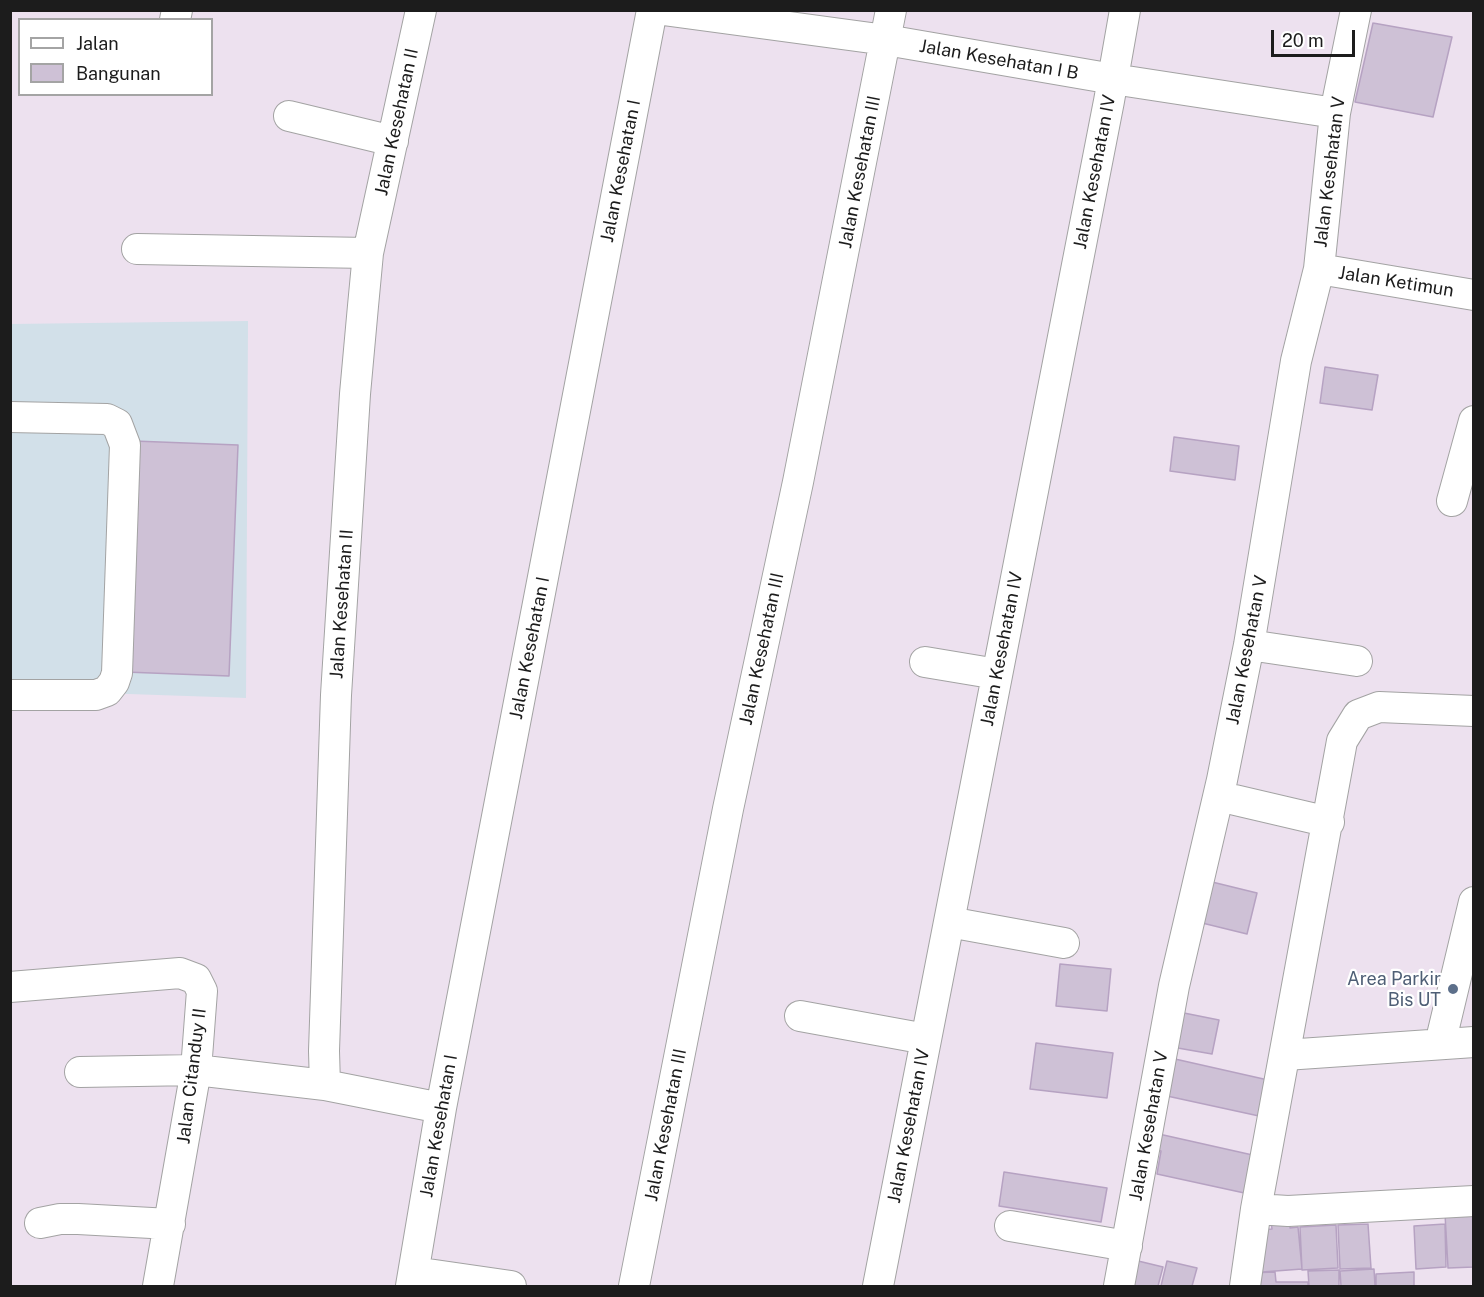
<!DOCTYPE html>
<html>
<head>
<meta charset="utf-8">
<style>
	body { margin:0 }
	#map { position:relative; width:1484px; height:1297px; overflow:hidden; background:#ede1ef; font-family:"Public Sans",sans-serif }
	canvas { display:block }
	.frame { position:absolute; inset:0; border:12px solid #1c1c1c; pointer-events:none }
	.legend { position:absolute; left:18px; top:18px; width:195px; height:78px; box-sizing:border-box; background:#fff; border:2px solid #a4a4a4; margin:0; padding:8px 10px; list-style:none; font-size:18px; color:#1c1c1c }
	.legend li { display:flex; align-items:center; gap:12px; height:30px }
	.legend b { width:30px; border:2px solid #a4a4a4 }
	.scale { position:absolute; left:1271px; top:30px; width:84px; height:27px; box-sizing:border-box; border:3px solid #1c1c1c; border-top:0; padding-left:8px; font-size:18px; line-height:21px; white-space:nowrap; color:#1c1c1c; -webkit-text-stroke:4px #fff; paint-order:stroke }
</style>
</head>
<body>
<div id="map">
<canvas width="1484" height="1297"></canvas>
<div class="frame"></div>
<ul class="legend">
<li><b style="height:8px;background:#fff"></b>Jalan</li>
<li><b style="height:16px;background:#cec1d6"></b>Bangunan</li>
</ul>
<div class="scale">20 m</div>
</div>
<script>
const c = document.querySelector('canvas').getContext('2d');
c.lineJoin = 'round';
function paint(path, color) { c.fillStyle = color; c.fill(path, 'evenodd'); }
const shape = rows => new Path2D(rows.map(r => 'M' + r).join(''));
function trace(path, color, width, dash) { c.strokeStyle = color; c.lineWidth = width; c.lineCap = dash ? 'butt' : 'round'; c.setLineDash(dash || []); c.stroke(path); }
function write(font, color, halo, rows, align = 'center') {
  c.font = font + ' "Public Sans",sans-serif'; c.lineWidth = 4.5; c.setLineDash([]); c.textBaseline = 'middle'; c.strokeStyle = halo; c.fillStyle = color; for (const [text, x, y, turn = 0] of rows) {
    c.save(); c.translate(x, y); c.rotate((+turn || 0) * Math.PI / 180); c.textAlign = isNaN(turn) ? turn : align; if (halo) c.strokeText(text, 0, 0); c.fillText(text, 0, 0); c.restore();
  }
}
paint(shape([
	[248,321,246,698,11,690,11,324]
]), '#d2e0e9');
const building = shape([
	[1373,23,1452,37,1433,117,1355,102,1373,23],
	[1325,367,1378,375,1372,410,1320,403,1325,367],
	[1174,437,1239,446,1235,480,1170,471,1174,437],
	[134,441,238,445,229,676,125,672,134,441],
	[1204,880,1257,893,1247,934,1194,921,1204,880],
	[1060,964,1111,969,1107,1011,1056,1006,1060,964],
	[1179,1012,1219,1020,1212,1054,1172,1047,1179,1012],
	[1036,1043,1113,1053,1107,1098,1030,1089,1036,1043],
	[1175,1059,1268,1080,1259,1116,1167,1096,1175,1059],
	[1150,1132,1257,1156,1249,1194,1157,1174,1161,1151,1147,1148,1150,1132],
	[1004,1172,1107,1188,1101,1222,999,1206,1004,1172],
	[1474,1212,1474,1267,1448,1268,1445,1214,1474,1212],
	[1290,1221,1290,1228,1298,1227,1302,1269,1262,1272,1259,1230,1272,1229,1271,1222,1290,1221],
	[1368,1224,1371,1268,1340,1269,1338,1225,1368,1224],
	[1445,1224,1446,1267,1416,1269,1414,1226,1445,1224],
	[1336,1225,1338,1268,1302,1270,1300,1227,1336,1225],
	[1130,1259,1163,1267,1158,1286,1123,1286,1130,1259],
	[1167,1261,1197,1268,1192,1286,1161,1286,1167,1261],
	[1374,1269,1375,1286,1341,1286,1340,1271,1374,1269],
	[1339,1270,1339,1286,1309,1286,1308,1271,1339,1270],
	[1275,1272,1276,1282,1308,1282,1308,1286,1248,1286,1248,1273,1275,1272],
	[1414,1272,1414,1286,1376,1286,1376,1274,1414,1272]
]);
paint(building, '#cec1d6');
trace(building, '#b6a2c2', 1.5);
const minor = shape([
	[421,10,368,253,363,306,355,394,336,695,324,1051,325,1085,441,1108],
	[663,10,886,40,1113,79,1335,113],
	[175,20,177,10],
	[289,116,393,141],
	[137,249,368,253],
	[1319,269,1474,295],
	[10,417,107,419,117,424,125,445,117,673,114,682,107,691,96,695,10,695],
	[1452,501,1474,421],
	[1249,645,1357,661],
	[925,662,997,674],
	[1235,800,1329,822],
	[949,922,1064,943],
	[10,987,180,973,196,979,202,991,196,1070,158,1286],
	[800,1016,926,1039],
	[1440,1044,1474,902],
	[1285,1055,1474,1042],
	[80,1072,196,1070,325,1085],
	[1256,1209,1288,1211,1474,1201],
	[40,1223,60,1219,78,1219,170,1224],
	[1010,1226,1127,1246],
	[414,1272,511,1286],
	[411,1286,441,1108,652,10],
	[634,1286,728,809,798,482,891,10],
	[878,1286,1109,101,1125,10],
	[1119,1286,1174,986,1222,780,1249,645,1296,361,1319,269,1335,113,1356,10],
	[1245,1286,1256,1209,1342,741,1358,715,1379,707,1474,711]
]);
trace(minor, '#a3a3a3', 32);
trace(minor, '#fff', 30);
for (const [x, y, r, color] of [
	[1453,989,6,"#5c6f8a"]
]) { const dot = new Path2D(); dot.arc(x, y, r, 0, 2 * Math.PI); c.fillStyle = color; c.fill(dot); trace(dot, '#fff', 2); }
write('18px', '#1c1c1c', '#fff', [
	["Jalan Kesehatan I B",999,60,10],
	["Jalan Kesehatan II",397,122,-78],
	["Jalan Kesehatan I",621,171,-79],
	["Jalan Kesehatan III",860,172,-79],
	["Jalan Kesehatan IV",1095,172,-79],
	["Jalan Kesehatan V",1330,172,-83],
	["Jalan Ketimun",1396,282,9],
	["Jalan Kesehatan II",342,604,-86],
	["Jalan Kesehatan I",530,648,-79],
	["Jalan Kesehatan III",762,649,-78],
	["Jalan Kesehatan IV",1002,649,-79],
	["Jalan Kesehatan V",1247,650,-79],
	["Jalan Citanduy II",192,1076,-83],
	["Jalan Kesehatan III",666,1125,-79],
	["Jalan Kesehatan I",439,1126,-80],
	["Jalan Kesehatan IV",909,1126,-79],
	["Jalan Kesehatan V",1149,1126,-80]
]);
write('18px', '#4e5e75', '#fff', [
	["Area Parkir",1441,979],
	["Bis UT",1441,1000]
], 'right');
</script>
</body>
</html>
